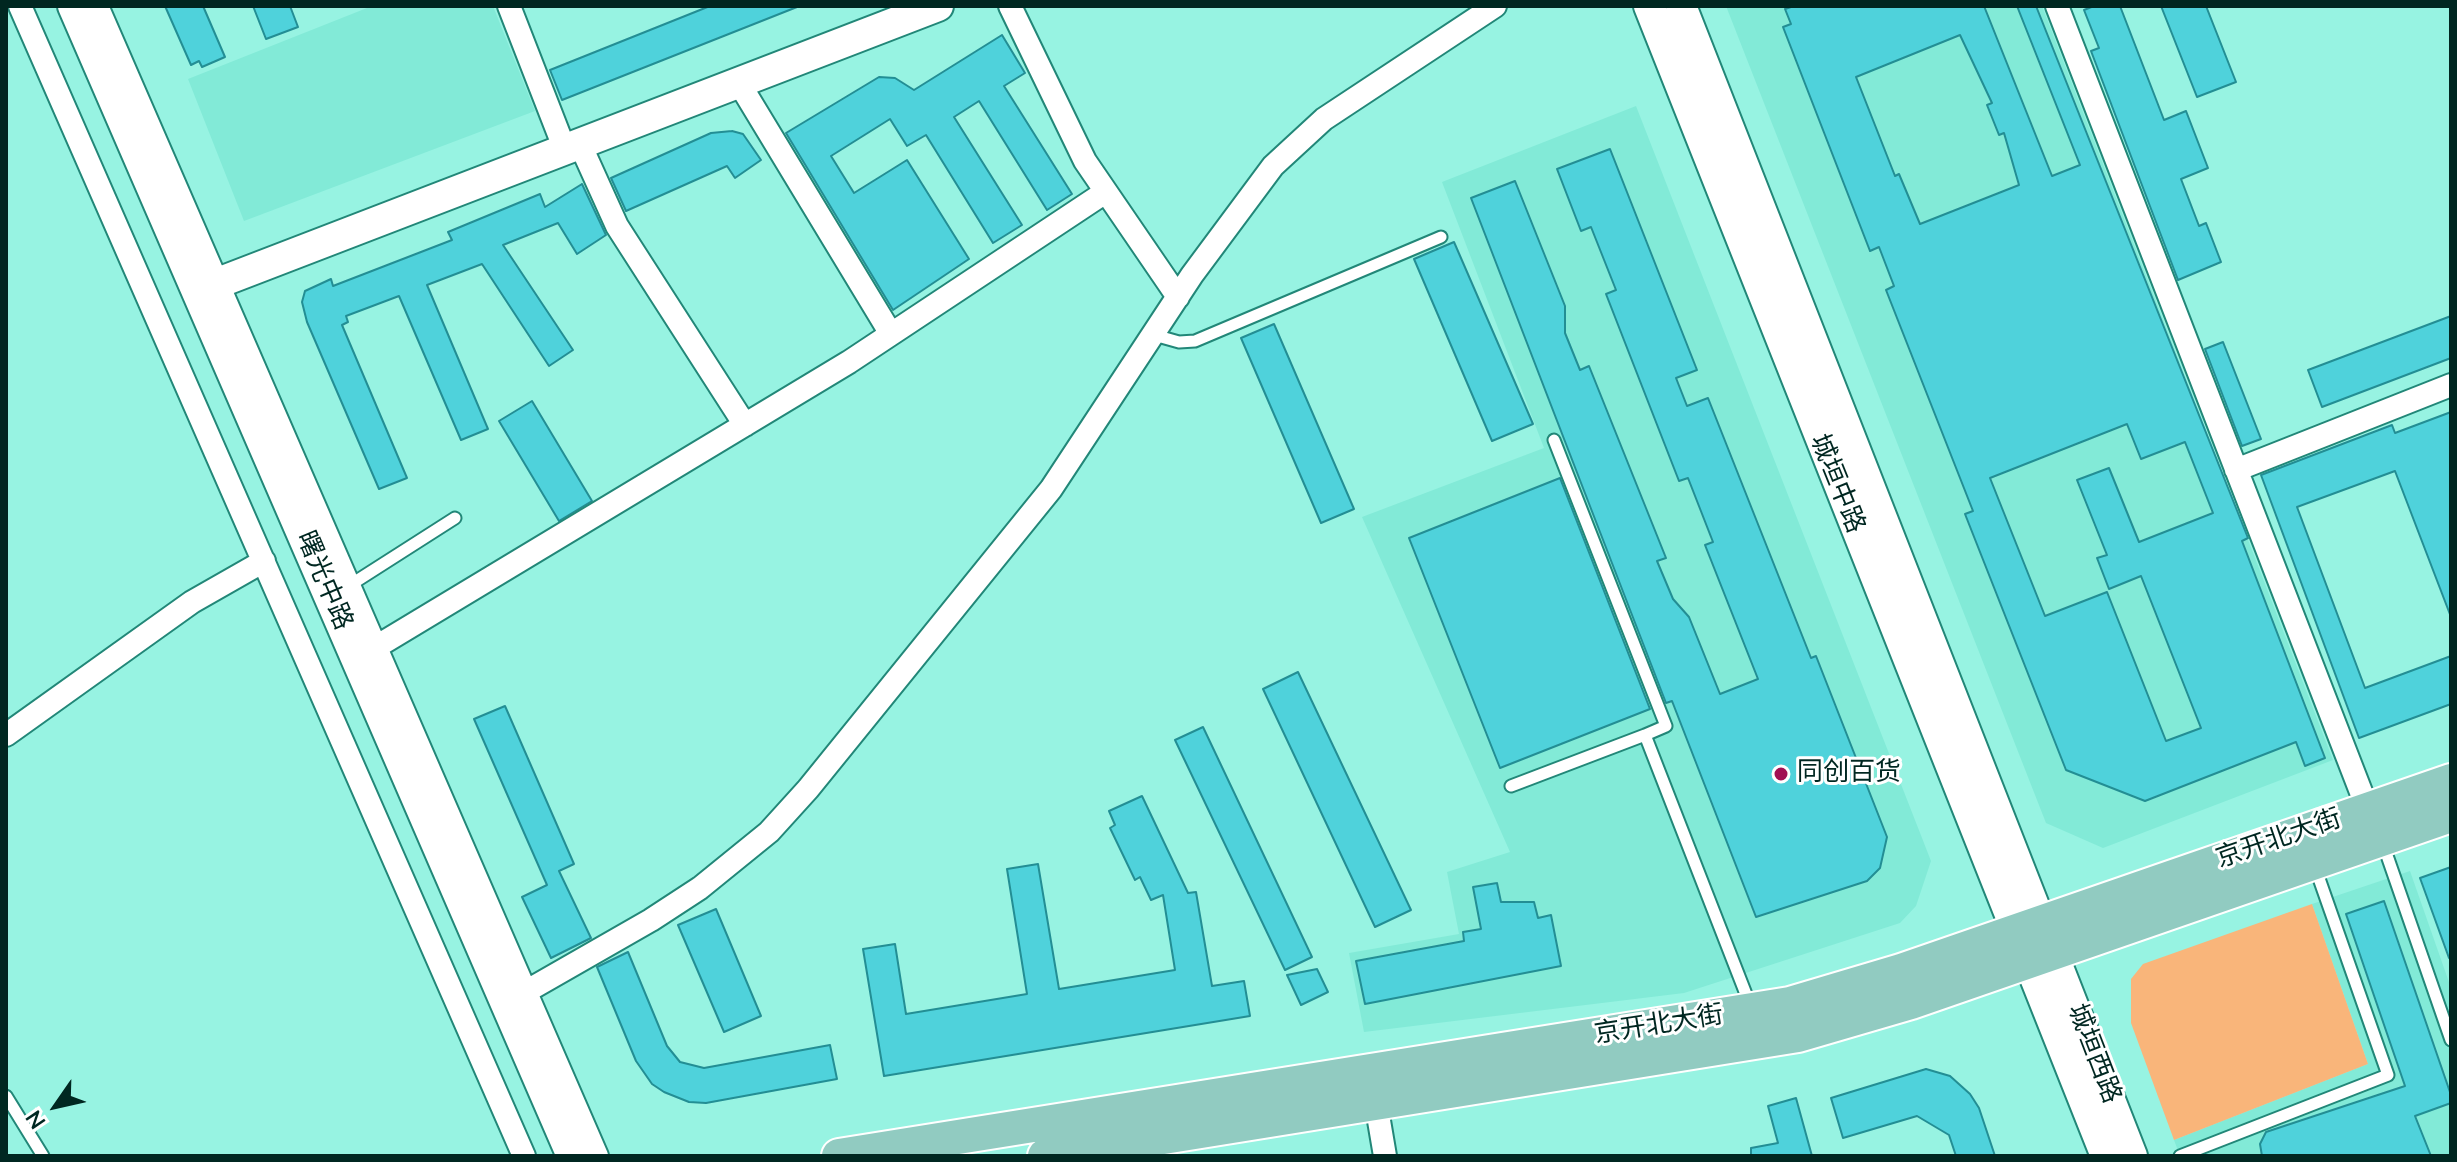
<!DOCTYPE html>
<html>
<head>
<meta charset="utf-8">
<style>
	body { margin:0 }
	#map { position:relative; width:2457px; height:1162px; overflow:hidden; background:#97f3e2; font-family:"Nunito Sans",sans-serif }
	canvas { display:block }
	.frame { position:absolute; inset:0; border:8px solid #002721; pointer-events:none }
	.north { position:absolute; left:16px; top:1066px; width:80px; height:80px; -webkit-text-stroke:6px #fff; paint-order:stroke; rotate:236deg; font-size:22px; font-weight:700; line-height:32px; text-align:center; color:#002721 }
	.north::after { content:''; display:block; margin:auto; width:28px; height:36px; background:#002721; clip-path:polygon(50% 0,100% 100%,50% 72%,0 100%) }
</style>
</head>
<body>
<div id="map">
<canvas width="2457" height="1162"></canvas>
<div class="frame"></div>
<div class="north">N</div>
</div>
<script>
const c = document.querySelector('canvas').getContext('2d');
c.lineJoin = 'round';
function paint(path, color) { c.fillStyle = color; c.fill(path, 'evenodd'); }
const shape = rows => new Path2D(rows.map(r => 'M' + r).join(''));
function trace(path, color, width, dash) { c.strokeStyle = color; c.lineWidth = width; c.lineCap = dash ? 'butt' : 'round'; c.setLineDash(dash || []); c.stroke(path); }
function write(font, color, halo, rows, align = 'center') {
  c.font = font + ' "Nunito Sans","Noto Sans SC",sans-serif'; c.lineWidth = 6; c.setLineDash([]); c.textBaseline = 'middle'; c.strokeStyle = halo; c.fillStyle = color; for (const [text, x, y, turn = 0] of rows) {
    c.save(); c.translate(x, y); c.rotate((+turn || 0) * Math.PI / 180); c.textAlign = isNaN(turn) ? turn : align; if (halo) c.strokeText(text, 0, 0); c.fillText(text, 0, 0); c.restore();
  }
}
paint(shape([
	[372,6,493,6,535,111,244,221,188,79],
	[1726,6,2042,6,2333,760,2103,848,2046,823],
	[1636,106,1931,861,1916,906,1900,923,1684,993,1364,1032,1349,953,1459,934,1447,872,1510,852,1362,517,1544,448,1442,182],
	[2410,871,2451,988,2451,1156,2180,1156,2174,1140,2368,1064,2312,904]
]), '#82ead7');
paint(shape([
	[2312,904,2368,1064,2174,1140,2131,1023,2131,979,2143,964]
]), '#f9b57a');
const building = shape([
	[165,6,203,6,225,57,202,67,199,61,191,65,165,6],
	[253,6,290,6,298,27,266,39,253,6],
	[710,6,797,7,562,100,550,70,710,6],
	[1794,6,1984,6,2052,176,2080,165,2017,6,2036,6,2248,538,2242,541,2325,758,2305,766,2296,742,2145,801,2066,770,1965,514,1973,511,1886,290,1894,286,1879,247,1870,251,1783,27,1791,24,1785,9,1794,6],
	[1960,35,1992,103,1987,105,1999,135,2004,133,2019,185,1920,224,1899,174,1895,176,1856,77,1960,35],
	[2127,424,2141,459,2185,442,2213,513,2139,542,2109,468,2077,480,2107,555,2097,558,2109,589,2141,576,2201,728,2166,741,2107,592,2045,616,1990,478,2127,424],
	[2094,6,2120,6,2164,120,2186,111,2208,168,2181,179,2199,226,2206,223,2221,262,2178,280,2091,51,2099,48,2084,10,2094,6],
	[2161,6,2206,6,2236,82,2197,97,2161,6],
	[1002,35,1025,73,1004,86,1072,194,1047,210,979,101,954,117,1022,225,993,243,926,135,907,146,890,119,831,156,854,193,907,160,969,259,893,310,786,133,879,77,895,78,914,90,1002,35],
	[732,131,743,134,761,160,735,178,727,166,626,211,611,178,711,133,732,131],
	[1610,149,1697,370,1676,378,1687,406,1708,398,1811,658,1816,656,1887,837,1880,868,1867,881,1756,917,1672,701,1666,703,1471,198,1515,181,1565,306,1565,333,1580,370,1589,366,1666,558,1657,561,1673,599,1689,617,1720,694,1758,679,1705,545,1713,542,1688,478,1679,481,1606,294,1616,290,1591,227,1581,231,1557,169,1610,149],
	[582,184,606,235,577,254,558,223,503,245,573,350,549,366,482,264,427,285,488,429,461,440,399,296,346,316,348,322,342,325,407,478,379,489,307,322,302,302,305,291,331,279,333,286,452,240,448,232,540,194,545,207,582,184],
	[1454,242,1533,424,1492,441,1414,259,1454,242],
	[2451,316,2451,358,2322,407,2308,370,2451,316],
	[1274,324,1354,509,1321,523,1241,338,1274,324],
	[2223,342,2261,439,2242,446,2205,349,2223,342],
	[532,401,592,501,559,521,499,421,532,401],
	[2451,412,2451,617,2395,471,2297,507,2365,688,2451,656,2451,704,2359,738,2261,475,2392,425,2395,433,2451,412],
	[1560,478,1650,709,1500,768,1409,538,1560,478],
	[1298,672,1411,910,1375,927,1263,689,1298,672],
	[505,706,574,864,559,871,591,938,551,958,522,897,547,885,474,719,505,706],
	[1203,727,1312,957,1285,970,1175,740,1203,727],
	[1142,796,1188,893,1196,892,1212,986,1244,981,1250,1016,884,1076,863,949,895,944,906,1014,1027,994,1007,869,1038,864,1059,989,1175,970,1163,895,1151,900,1140,877,1135,880,1110,828,1115,825,1109,811,1142,796],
	[2451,867,2451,958,2449,958,2420,878,2451,867],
	[1497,883,1501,902,1534,902,1538,918,1551,915,1561,966,1365,1004,1356,961,1464,941,1463,932,1481,929,1473,887,1497,883],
	[2384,901,2451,1095,2451,1103,2415,1116,2431,1156,2262,1156,2260,1144,2266,1132,2405,1086,2346,914,2384,901],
	[716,909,761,1016,724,1032,678,925,716,909],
	[628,952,667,1046,680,1062,704,1068,830,1045,837,1079,706,1103,689,1102,664,1092,652,1084,636,1061,597,967,628,952],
	[1317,969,1328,992,1301,1005,1287,975,1317,969],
	[1926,1069,1950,1076,1970,1094,1979,1108,1995,1156,1956,1156,1949,1135,1917,1116,1843,1138,1831,1098,1926,1069],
	[1796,1098,1812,1156,1751,1156,1751,1148,1778,1143,1768,1106,1796,1098]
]);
paint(building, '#4fd2db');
trace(building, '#238e94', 2);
const lane = shape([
	[1154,335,1179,342,1195,341,1441,237],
	[1554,440,1666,726,1645,735],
	[347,587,455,518],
	[1511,786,1645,735,1751,1007],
	[2383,844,2451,1040],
	[6,1096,43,1156],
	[2180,1156,2388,1075,2315,867]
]);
const street = shape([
	[20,6,524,1156],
	[97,6,597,1156],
	[509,6,565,150],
	[1010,6,1085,161,1178,297],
	[2057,6,2368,810],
	[739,83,891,334],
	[580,144,617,226,745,425],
	[2236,470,2451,385],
	[376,647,849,362,1104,193],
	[6,735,192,602,264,561],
	[506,1003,651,920,700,888,769,832,808,789,1051,489,1192,275,1273,166,1324,119,1495,6],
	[1376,1103,1385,1156]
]);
const secondary = shape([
	[73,6,572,1156],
	[1649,6,2106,1156],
	[1681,6,2132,1156],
	[197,291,938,6]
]);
const primary = shape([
	[839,1156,1790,1004,1901,971,2451,781],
	[1045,1156,1798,1035,1911,1002,2451,815]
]);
trace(lane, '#228778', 15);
trace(street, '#228778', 26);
trace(secondary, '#228778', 34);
trace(primary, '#fff', 38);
trace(lane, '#fff', 11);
trace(street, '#fff', 22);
trace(secondary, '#fff', 30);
trace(primary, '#91cbc1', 34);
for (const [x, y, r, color] of [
	[1781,774,8,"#a10f53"]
]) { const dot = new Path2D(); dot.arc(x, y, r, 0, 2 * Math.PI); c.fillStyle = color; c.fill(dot); trace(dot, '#fff', 3); }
write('26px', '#002721', '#fff', [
	["城垣中路",1836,484,68],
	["曙光中路",323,581,67],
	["京开北大街",2279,840,-19],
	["京开北大街",1659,1026,-9],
	["城垣西路",2093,1054,69]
]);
write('26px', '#002721', '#fff', [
	["同创百货",1797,774]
], 'left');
</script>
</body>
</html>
